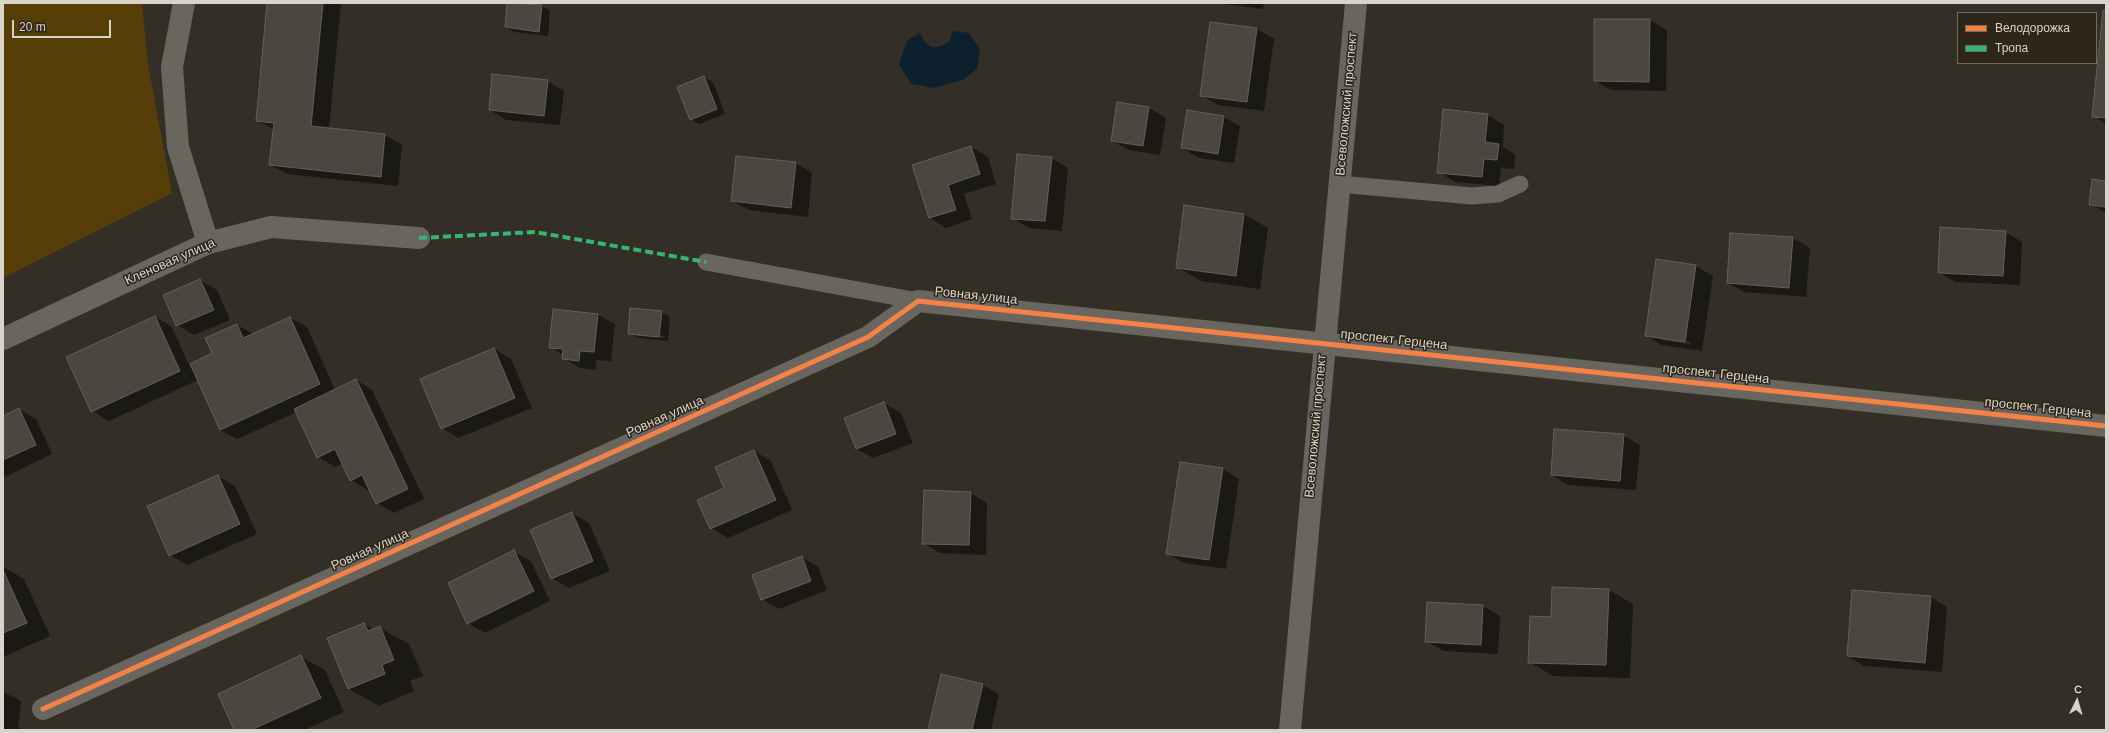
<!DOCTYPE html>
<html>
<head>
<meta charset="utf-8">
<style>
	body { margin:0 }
	#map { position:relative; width:2109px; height:733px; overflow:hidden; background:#332f26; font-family:Helvetica,sans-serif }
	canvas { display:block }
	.frame { position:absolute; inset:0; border:4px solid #d9d4cb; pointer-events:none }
	.legend { position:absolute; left:1957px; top:12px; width:140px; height:52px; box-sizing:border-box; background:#2e2618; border:1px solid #726c60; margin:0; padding:5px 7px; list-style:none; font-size:12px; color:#d9d4cb }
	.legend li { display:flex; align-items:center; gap:8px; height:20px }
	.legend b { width:20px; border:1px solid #726c60 }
	.north { position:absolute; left:2057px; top:681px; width:40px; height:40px; -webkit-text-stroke:3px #2e2618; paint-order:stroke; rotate:5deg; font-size:11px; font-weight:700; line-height:16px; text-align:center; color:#d9d4cb }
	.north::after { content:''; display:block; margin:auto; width:14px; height:18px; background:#d9d4cb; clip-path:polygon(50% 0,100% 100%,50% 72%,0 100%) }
	.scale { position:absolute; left:12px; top:20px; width:99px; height:18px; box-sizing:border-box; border:2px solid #d9d4cb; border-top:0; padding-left:5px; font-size:12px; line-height:14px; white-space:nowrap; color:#d9d4cb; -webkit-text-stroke:3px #2e2618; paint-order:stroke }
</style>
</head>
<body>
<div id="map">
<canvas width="2109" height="733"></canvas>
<div class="frame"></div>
<ul class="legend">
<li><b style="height:5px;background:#f48246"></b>Велодорожка</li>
<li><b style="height:5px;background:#33b770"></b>Тропа</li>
</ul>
<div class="north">С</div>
<div class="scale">20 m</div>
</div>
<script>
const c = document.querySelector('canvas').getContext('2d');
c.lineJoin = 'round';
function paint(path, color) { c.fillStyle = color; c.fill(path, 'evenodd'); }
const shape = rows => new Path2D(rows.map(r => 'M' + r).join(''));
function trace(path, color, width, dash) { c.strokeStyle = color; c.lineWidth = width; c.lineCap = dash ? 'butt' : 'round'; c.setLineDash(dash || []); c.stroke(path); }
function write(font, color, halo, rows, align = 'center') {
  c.font = font + ' Helvetica,sans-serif'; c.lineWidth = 3; c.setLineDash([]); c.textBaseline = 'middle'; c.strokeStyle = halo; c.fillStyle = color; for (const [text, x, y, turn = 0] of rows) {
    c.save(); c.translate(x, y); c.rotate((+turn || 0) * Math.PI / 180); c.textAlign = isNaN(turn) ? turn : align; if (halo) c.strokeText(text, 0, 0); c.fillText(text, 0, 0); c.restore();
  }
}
paint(shape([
	[3,3,142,3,148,65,172,193,3,278]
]), '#563e07');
paint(shape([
	[953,31,969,33,980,49,977,69,963,80,934,88,911,84,899,64,907,41,920,33,924,41,931,47,939,47,949,42]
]), '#0d202e');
paint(shape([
	[268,3,341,3,329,129,385,135,402,145,398,186,287,174,270,165,274,130,257,120],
	[508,3,542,6,550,11,548,36,514,32,506,27],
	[1216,3,1264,3,1263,9],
	[2106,12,2106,124,2093,116],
	[1650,20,1667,30,1666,91,1611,90,1595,81],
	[1211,23,1257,29,1274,39,1264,111,1218,105,1201,95],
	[704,77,713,82,725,114,699,124,691,119],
	[547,81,564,91,560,125,506,120,490,110],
	[1118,104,1149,108,1166,118,1160,155,1129,150,1112,141],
	[1488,115,1504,125,1503,147,1515,154,1514,169,1501,168,1499,186,1455,182,1439,172],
	[1224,117,1240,126,1234,163,1199,158,1182,148],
	[971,147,988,157,996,184,964,194,972,219,946,228,930,218,913,166],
	[1051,158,1068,168,1062,231,1029,228,1013,218],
	[796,163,812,173,808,217,749,210,732,201],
	[2106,182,2106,213,2091,204],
	[1185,206,1244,214,1268,228,1260,289,1201,281,1177,267],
	[2005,232,2022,242,2020,285,1956,282,1939,273],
	[1793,238,1810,248,1806,297,1744,292,1728,283],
	[1657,261,1696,266,1713,276,1702,351,1662,345,1646,336],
	[1662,338,1690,342,1690,344,1662,340],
	[200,280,217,290,230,320,194,335,177,325],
	[661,312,670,317,668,341,638,338,629,333],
	[637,334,665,336,664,338,637,336],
	[598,315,615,324,611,361,596,360,596,370,580,368,563,358,563,355,550,347],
	[155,317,172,327,189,365,213,354,237,325,253,334,290,318,307,327,335,390,356,380,372,390,424,499,394,513,377,503,370,489,368,490,351,480,343,463,335,467,318,457,297,412,237,439,220,430,198,380,109,421,92,411],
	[494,349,511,359,532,408,458,438,442,428],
	[884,403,901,413,913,443,873,458,857,449],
	[19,409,36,419,52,454,3,478,3,417],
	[1623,435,1640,445,1636,490,1568,485,1552,475],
	[754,451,771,461,792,510,728,538,711,528],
	[1223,469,1239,479,1226,569,1184,563,1167,553],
	[218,476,235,486,257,534,187,565,170,555],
	[971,493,987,503,986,555,940,553,923,543],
	[572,513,589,523,610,571,569,588,552,578],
	[514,552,531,561,550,601,485,633,468,623],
	[802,557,818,567,827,590,779,609,762,599],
	[3,567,24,579,50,636,3,657],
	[1609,590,1633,604,1630,678,1553,676,1529,662,1552,618],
	[1931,597,1947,607,1942,672,1864,666,1848,656],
	[1428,603,1483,606,1500,616,1498,654,1443,651,1426,641],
	[364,624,374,630,380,628,409,644,423,676,410,681,414,691,379,706,349,689,328,639],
	[301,657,325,670,344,712,304,730,235,730],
	[983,685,999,694,991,730,929,730],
	[3,692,21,701,18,730,3,730]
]), '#0007');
const building = shape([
	[267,3,323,3,311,126,385,134,381,177,269,165,274,123,256,121,267,3],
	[507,3,542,5,539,32,505,27,507,3],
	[2103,10,2106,11,2106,118,2092,117,2103,10],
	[1594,19,1650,19,1649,82,1594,81,1594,19],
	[1210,22,1257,28,1247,102,1200,96,1210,22],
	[492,74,548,80,544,116,489,110,492,74],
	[704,76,717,109,690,120,677,87,704,76],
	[1117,102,1149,107,1143,146,1111,141,1117,102],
	[1443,109,1488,114,1485,142,1499,144,1497,160,1484,159,1482,177,1437,173,1443,109],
	[1187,110,1224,116,1218,154,1181,148,1187,110],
	[971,146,980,174,948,185,956,210,929,218,912,165,971,146],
	[1017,154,1052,157,1045,221,1011,219,1017,154],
	[736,156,796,162,791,208,731,201,736,156],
	[2092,179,2106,181,2106,207,2089,205,2092,179],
	[1184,205,1244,214,1236,276,1176,268,1184,205],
	[1940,227,2006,231,2003,276,1938,273,1940,227],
	[1730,233,1793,237,1789,288,1727,283,1730,233],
	[1656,259,1696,265,1685,342,1645,336,1656,259],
	[200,279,214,310,176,326,163,295,200,279],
	[630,308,662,311,659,337,628,334,630,308],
	[553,309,598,314,594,352,580,351,579,361,562,359,563,349,549,348,553,309],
	[155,316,180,371,91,412,66,357,155,316],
	[290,317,320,384,220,430,190,364,212,353,205,338,237,324,243,338,290,317],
	[494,348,515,398,441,429,420,379,494,348],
	[356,379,408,489,376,504,362,475,350,481,335,449,317,458,294,409,356,379],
	[884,402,896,434,856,449,844,418,884,402],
	[19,408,36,445,3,460,3,416,19,408],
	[1554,429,1624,434,1620,481,1551,475,1554,429],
	[754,450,776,500,710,529,697,500,724,488,715,467,754,450],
	[1180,462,1223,468,1209,560,1166,554,1180,462],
	[218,475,240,524,169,556,147,506,218,475],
	[924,490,971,492,969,545,922,544,924,490],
	[572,512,593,561,551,579,530,530,572,512],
	[514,550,534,591,467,624,448,583,514,550],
	[802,556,811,581,761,600,752,575,802,556],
	[3,570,27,623,3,633,3,570],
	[1552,587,1609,589,1606,665,1528,663,1530,616,1551,617,1552,587],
	[1852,590,1931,596,1925,663,1847,656,1852,590],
	[1427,602,1483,605,1481,645,1425,642,1427,602],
	[364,623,368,631,380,626,394,660,382,665,385,674,348,689,327,638,364,623],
	[301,655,321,698,251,730,234,730,218,694,301,655],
	[941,674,983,684,972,730,928,730,941,674]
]);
paint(building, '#4b4740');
trace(building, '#636059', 1);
trace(shape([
	[1339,184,1472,196,1498,194,1520,184],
	[706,262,918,301]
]), '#69665f', 17);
trace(shape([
	[184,3,172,67,178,147,208,243],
	[3,339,208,243,271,227,419,238],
	[43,709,868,337,918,301,2106,426],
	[1290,730,1356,3]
]), '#69665f', 22);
trace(shape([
	[419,238,535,232,706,262]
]), '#33b770', 4, [8, 4]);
trace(shape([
	[43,709,868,337,918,301,2106,426]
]), '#f48246', 5);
write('13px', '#d9d4cb', '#2e2618', [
	["Всеволожский проспект",1347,104,-85],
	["Кленовая улица",170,262,-24],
	["Ровная улица",976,296,6],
	["проспект Герцена",1394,340,6],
	["проспект Герцена",1716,374,6],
	["проспект Герцена",2038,408,6],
	["Ровная улица",665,417,-24],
	["Всеволожский проспект",1316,426,-85],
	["Ровная улица",370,550,-24]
]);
</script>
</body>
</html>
